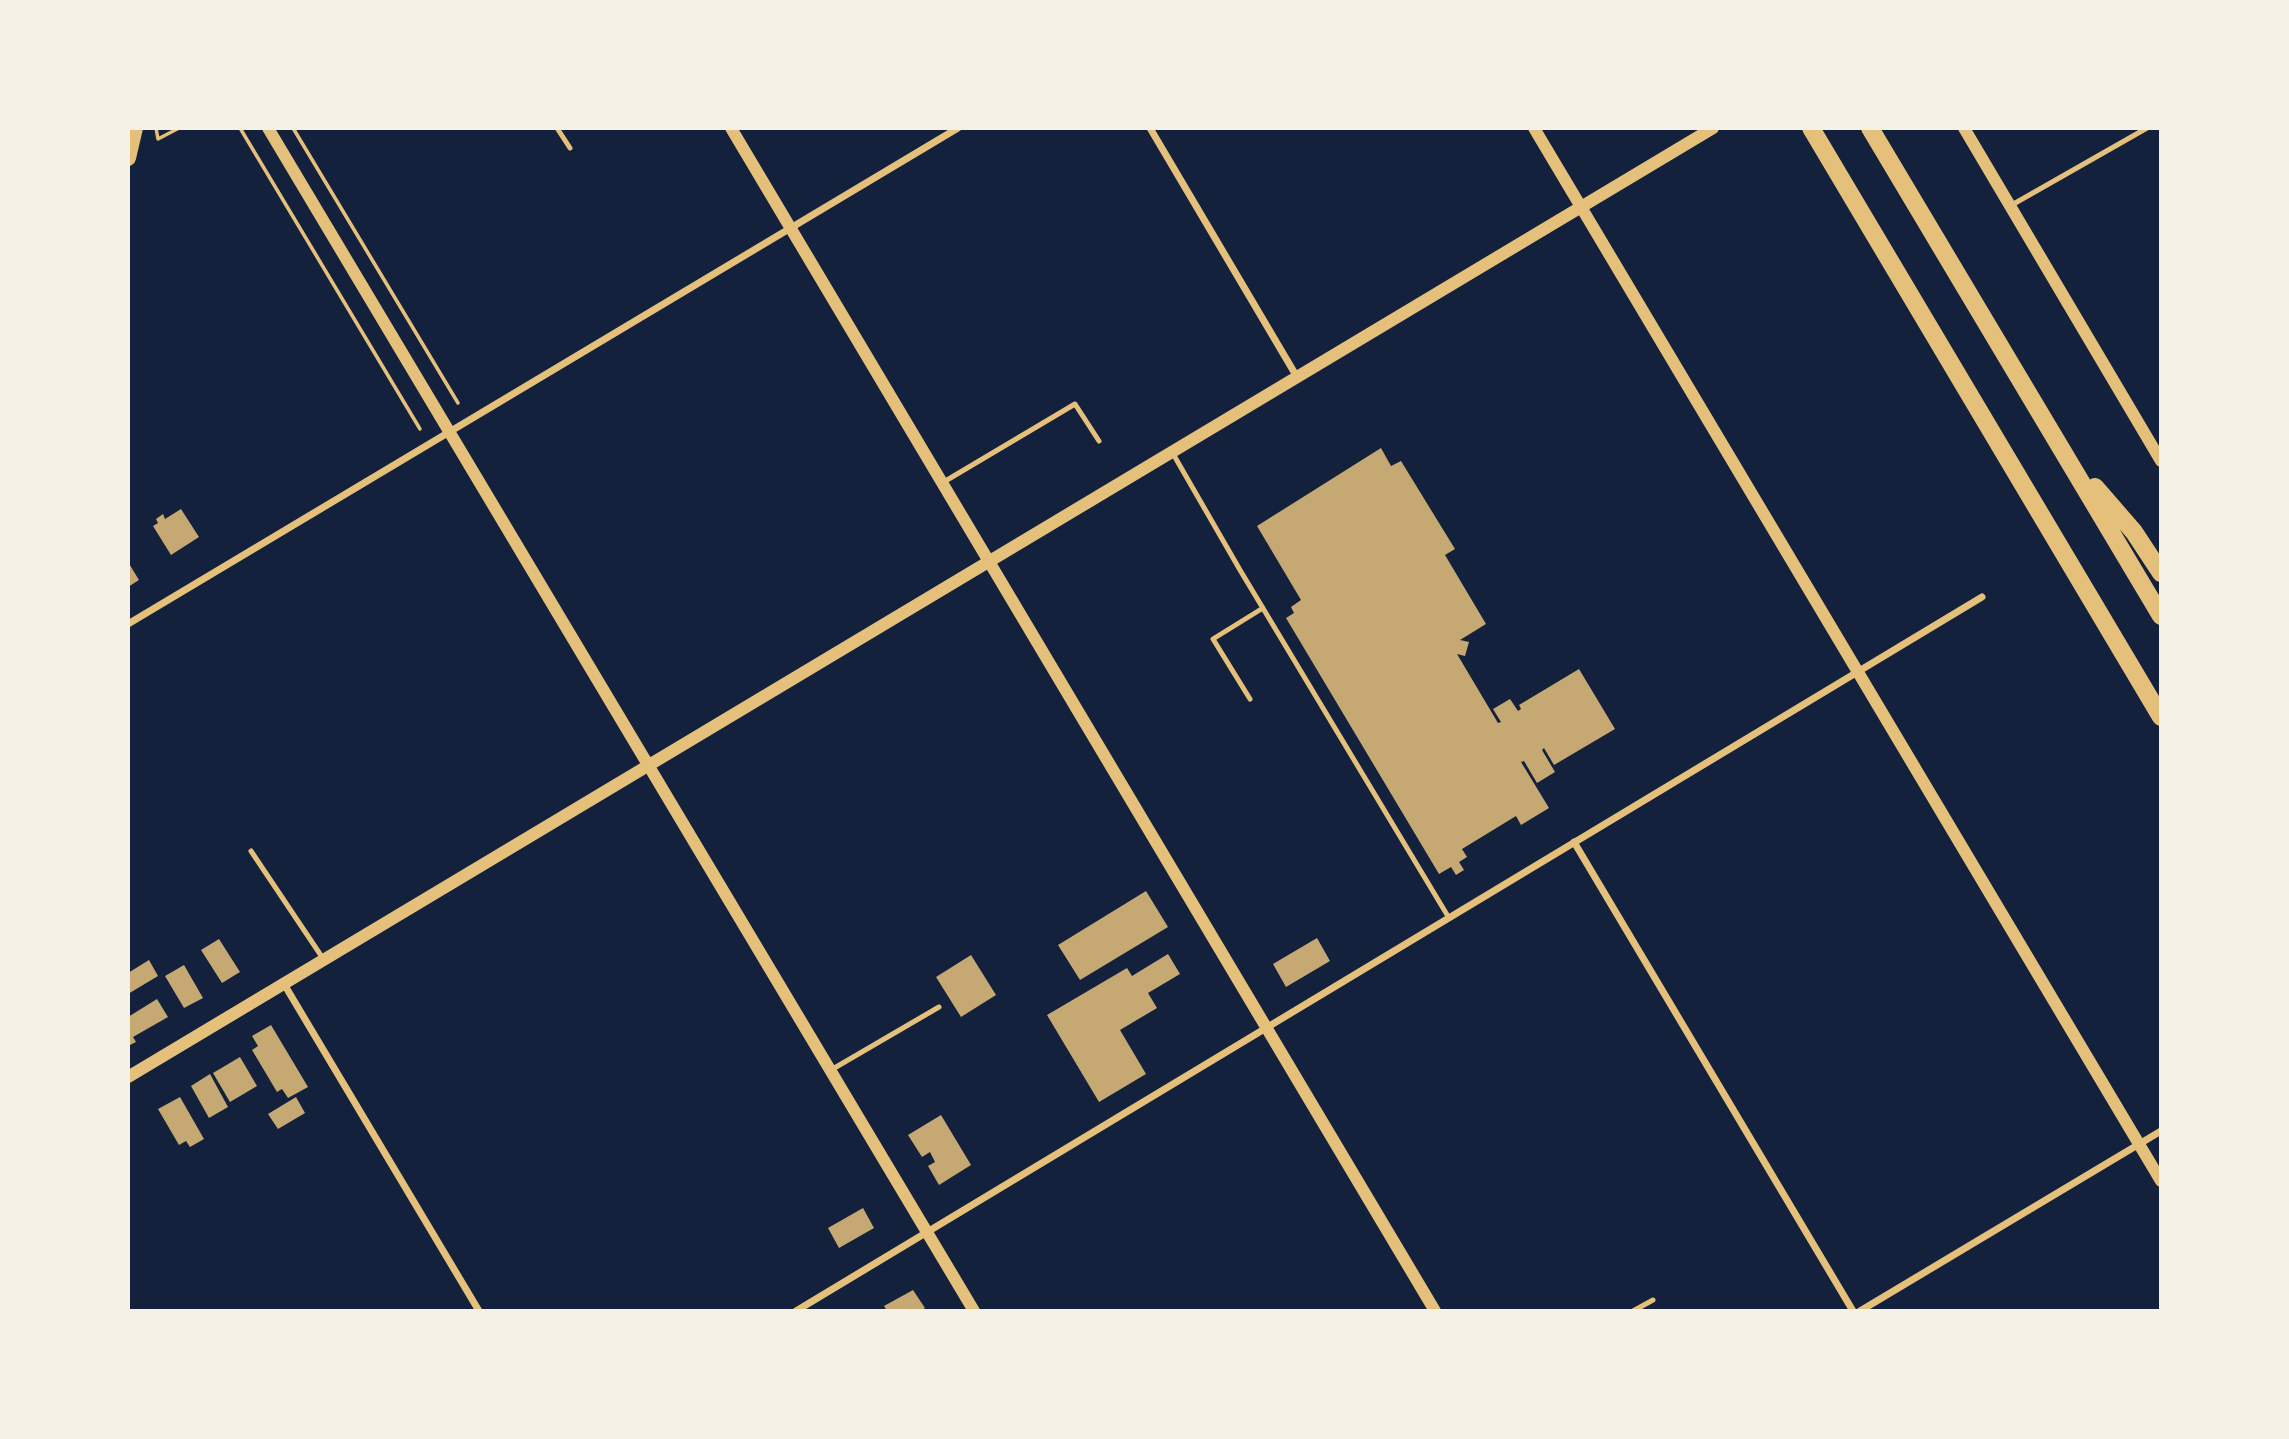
<!DOCTYPE html>
<html>
<head>
<meta charset="utf-8">
<style>
	body { margin:0 }
	#map { position:relative; width:2289px; height:1439px; overflow:hidden; background:#14213d; font-family:"DejaVu Sans",sans-serif }
	canvas { display:block }
	.frame { position:absolute; inset:0; border:130px solid #f6f1e7; pointer-events:none }
</style>
</head>
<body>
<div id="map">
<canvas width="2289" height="1439"></canvas>
<div class="frame"></div>
</div>
<script>
const c = document.querySelector('canvas').getContext('2d');
c.lineJoin = 'round';
function fill(path, color) {
  c.fillStyle = color;
  c.fill(path, 'evenodd');
}
function stroke(path, color, width, dash) {
  c.strokeStyle = color;
  c.lineWidth = width;
  c.lineCap = dash ? 'butt' : 'round';
  c.setLineDash(dash || []);
  c.stroke(path);
}
fill(new Path2D(`
	M1381 448 1391 466 1401 461 1455 549 1445 555 1486 624 1460 640 1469 642 1465 656 1457 654 1498 723 1501 722 1493 709 1510 699 1518 711 1521 709 1519 705 1579 669 1615 729 1554 765 1544 748 1542 750 1555 772 1537 783 1524 761 1521 762 1549 808 1521 825 1516 816 1462 849 1467 857 1459 862 1464 870 1456 875 1451 867 1439 874 1286 618 1294 613 1291 607 1301 600 1257 526Z
	M181 509 199 537 171 555 153 526 158 523 156 519 163 514 165 519Z
	M128 562 139 580 128 587Z
	M1146 891 1168 927 1080 980 1058 945Z
	M1317 938 1330 961 1286 987 1273 964Z
	M219 939 240 972 222 983 201 950Z
	M1168 954 1180 974 1148 993 1157 1008 1120 1030 1146 1074 1099 1102 1047 1015 1127 968 1132 976Z
	M971 955 996 995 961 1017 936 977Z
	M149 960 158 976 128 994V973Z
	M184 965 203 998 184 1008 165 976Z
	M157 999 168 1017 133 1037 136 1042 128 1046V1017Z
	M271 1025 308 1087 288 1098 282 1089 277 1092 252 1050 258 1046 252 1036Z
	M240 1057 257 1086 230 1102 213 1073Z
	M210 1074 228 1107 209 1118 191 1086Z
	M180 1097 204 1139 190 1147 186 1141 179 1145 158 1109Z
	M296 1097 305 1113 278 1129 268 1114Z
	M941 1115 971 1165 939 1185 928 1166 935 1162 930 1152 922 1157 908 1135Z
	M863 1208 874 1228 839 1248 828 1228Z
	M913 1290 925 1308 920 1311H887L884 1306Z`), '#c6a872');
stroke(new Path2D(`
	M156 128 158 139 179 128
	M240 128 420 429
	M293 128 458 403`), '#e5c07b', 3.5);
stroke(new Path2D(`
	M557 128 570 148
	M2010 206 2147 128
	M1172 452 1240 570 1449 918
	M942 483 1075 404 1099 441
	M1250 699 1213 639 1263 608
	M251 851 324 960
	M831 1070 939 1007
	M1633 1311 1653 1300`), '#e5c07b', 5);
stroke(new Path2D(`
	M1150 128 1297 377
	M128 624 958 128
	M1574 842 1853 1311
	M284 984 479 1311
	M796 1311 1982 597
	M1860 1311 2161 1131`), '#e5c07b', 7);
stroke(new Path2D(`
	M268 128 974 1311
	M731 128 1435 1311
	M1534 128 2161 1181
	M1964 128 2161 461
	M128 1077 1713 128`), '#e5c07b', 12);
stroke(new Path2D(`
	M128 158 135 128`), '#e5c07b', 16);
stroke(new Path2D(`
	M1811 128 2161 717
	M1870 128 2161 616
	M2095 487 2134 532 2161 573`), '#e5c07b', 18);
</script>
</body>
</html>
